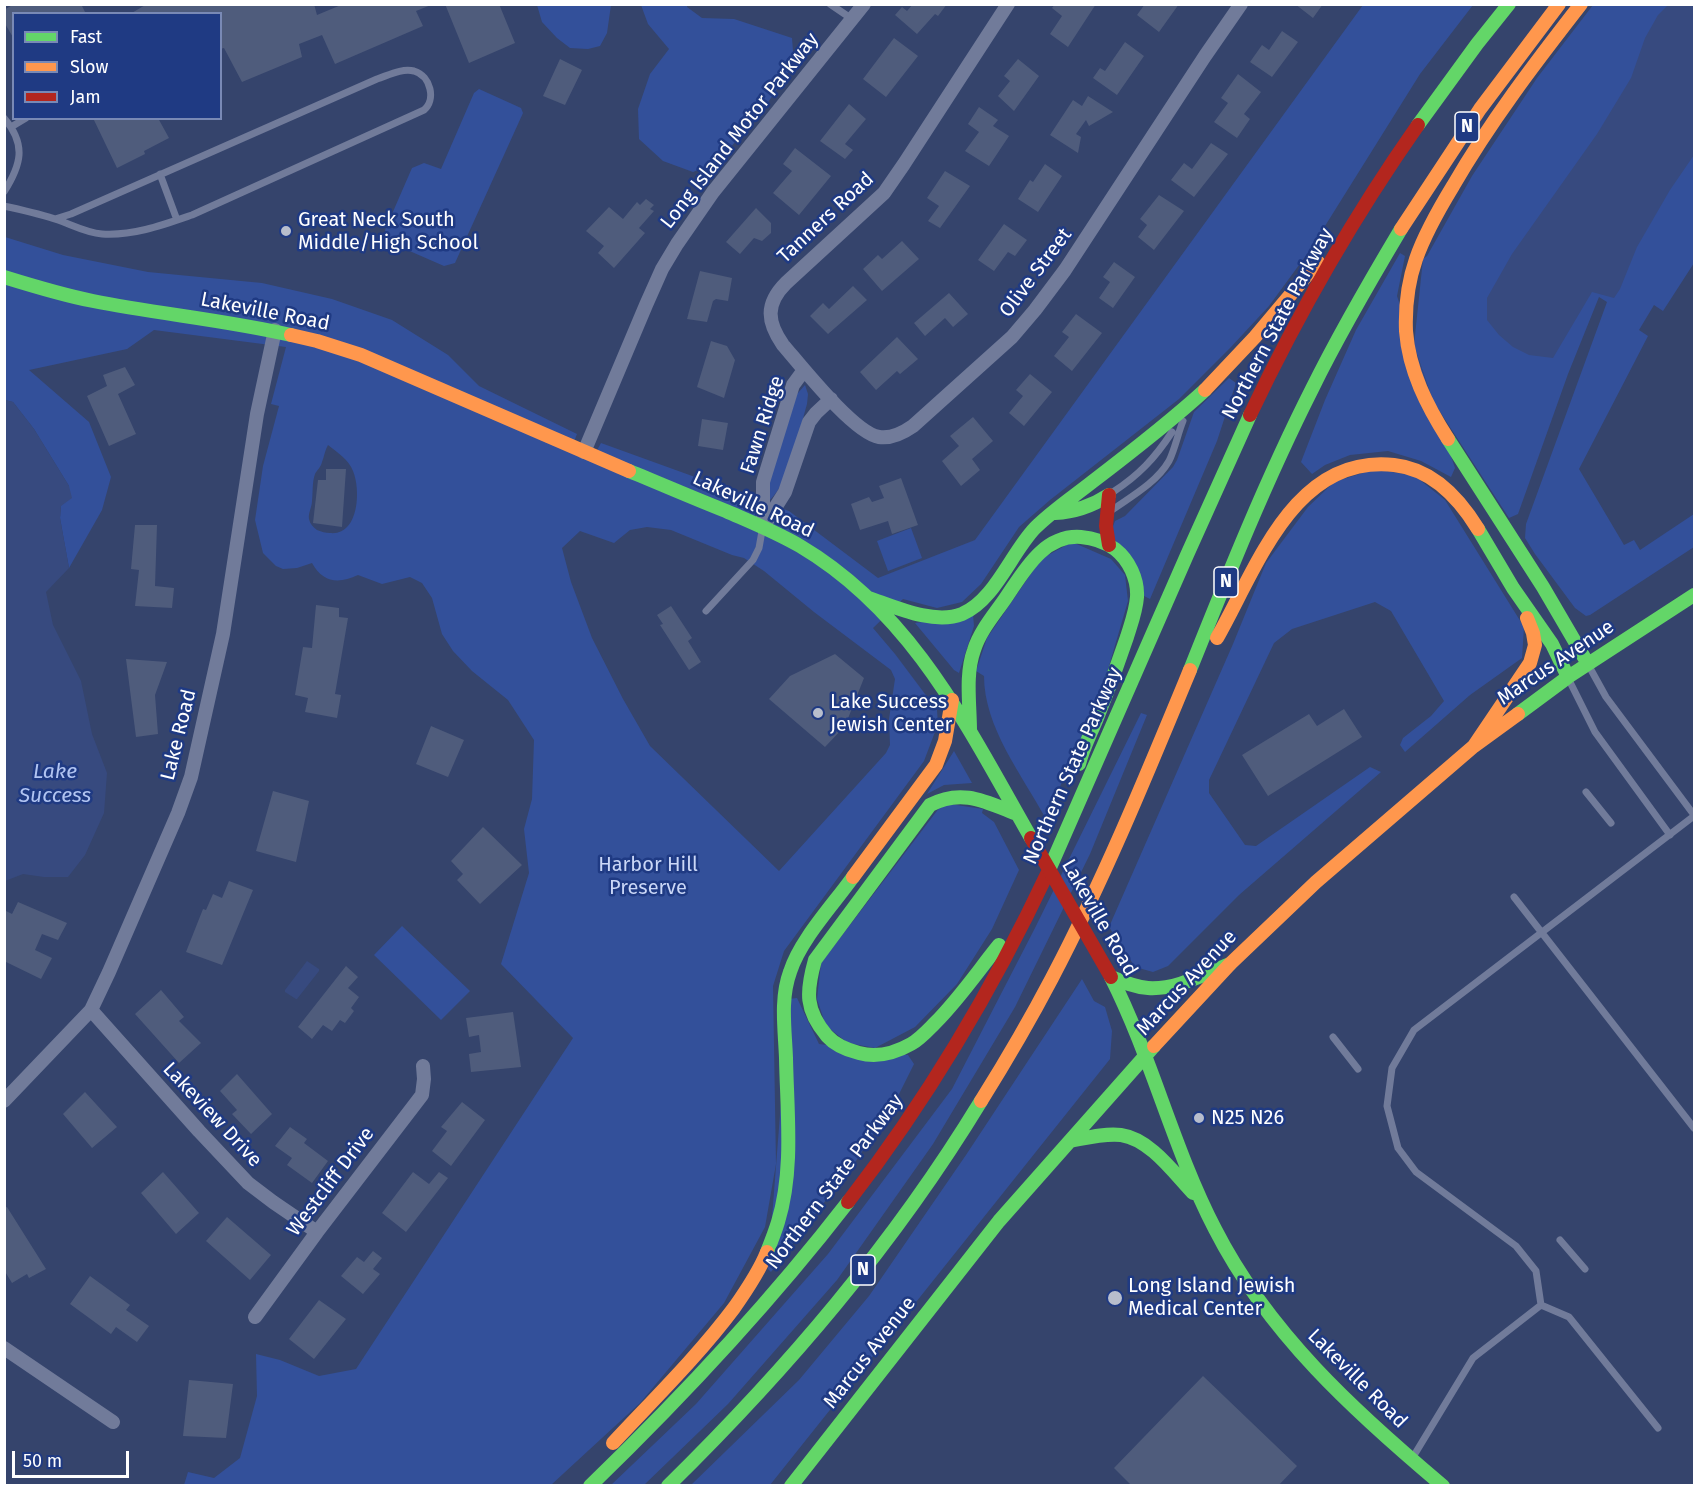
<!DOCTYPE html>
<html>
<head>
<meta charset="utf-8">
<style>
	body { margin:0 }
	#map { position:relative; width:1699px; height:1490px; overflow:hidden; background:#35446c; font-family:"Fira Sans",sans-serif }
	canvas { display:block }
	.frame { position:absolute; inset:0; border:6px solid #fff; pointer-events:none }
	.legend { position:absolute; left:12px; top:12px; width:210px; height:108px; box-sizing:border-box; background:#1f3a83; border:2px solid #7989b5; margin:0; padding:8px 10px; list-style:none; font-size:18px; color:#fff }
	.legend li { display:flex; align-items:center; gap:12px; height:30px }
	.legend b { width:30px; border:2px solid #7989b5 }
	.scale { position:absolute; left:12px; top:1451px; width:117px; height:27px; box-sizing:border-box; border:3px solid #fff; border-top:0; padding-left:8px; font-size:18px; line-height:21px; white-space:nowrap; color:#fff; -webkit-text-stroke:4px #1f3a83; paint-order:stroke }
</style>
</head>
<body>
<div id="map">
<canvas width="1699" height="1490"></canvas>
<div class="frame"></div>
<ul class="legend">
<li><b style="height:8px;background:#63d668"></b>Fast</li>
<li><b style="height:8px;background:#ff974d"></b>Slow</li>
<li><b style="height:8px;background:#b3261e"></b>Jam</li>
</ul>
<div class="scale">50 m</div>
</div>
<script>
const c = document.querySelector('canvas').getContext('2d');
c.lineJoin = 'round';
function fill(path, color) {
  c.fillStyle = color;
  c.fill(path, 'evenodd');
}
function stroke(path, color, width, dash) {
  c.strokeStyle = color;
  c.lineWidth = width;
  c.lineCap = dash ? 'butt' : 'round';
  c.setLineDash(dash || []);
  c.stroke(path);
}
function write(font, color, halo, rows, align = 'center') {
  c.font = font + ' "Fira Sans",sans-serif';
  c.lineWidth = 5;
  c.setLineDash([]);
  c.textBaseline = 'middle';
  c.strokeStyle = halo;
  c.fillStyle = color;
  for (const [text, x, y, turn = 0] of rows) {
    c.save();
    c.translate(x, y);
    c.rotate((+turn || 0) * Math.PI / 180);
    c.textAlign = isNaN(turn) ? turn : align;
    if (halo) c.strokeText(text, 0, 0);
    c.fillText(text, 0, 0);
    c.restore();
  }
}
fill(new Path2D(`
	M537 5H611L607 33 600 46 588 49 570 48 557 38 542 22Z
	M641 5H687V7L702 18 734 19 792 38 794 64 758 117 717 162 693 172 663 161 639 139 638 109 650 74 669 49 648 24Z
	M1363 5H1473L1420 74 1310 250 1269 306 1231 347 1179 399 1050 500 1019 527 981 584 962 602 937 608 903 599 873 628 895 654 937 710 938 724 924 761 784 951 773 986 776 1164 765 1227 724 1303 640 1403 551 1485H184L188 1472 214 1478 240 1458 257 1396 256 1354 280 1360 319 1376 356 1369 573 1038 501 964 529 873 524 829 532 799 534 740 508 700 472 671 453 651 442 634 432 598 422 583 410 577 382 584 358 575C339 584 323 583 312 563L297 568 283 569 276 566 263 553 255 520 263 466 279 406 271 404 286 347 154 330 127 349 29 370 89 422 111 477 102 510 69 568 60 518 61 506 69 486 34 429 13 402 5 400V237L63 255 148 272 262 283 332 299 392 320 448 355 479 386 577 434 573 444 595 454 601 443 789 511 878 578 975 540ZM328 445C337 452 349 460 353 471 361 490 359 536 330 533 325 533 322 532 317 530 313 527 310 524 309 519 308 513 312 507 312 501 313 493 312 482 315 474 317 470 321 467 322 462 324 457 325 450 328 445ZM647 527 671 530 732 555 744 558 764 571 814 612 891 670 895 679 889 719 890 745 886 753 779 871 650 746 623 699 592 638 571 582 562 548 580 531 614 543 630 530Z
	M1593 5H1694V263L1663 311 1654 305 1639 330 1648 336 1579 469 1624 545 1634 540 1640 550 1694 514V547L1590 615 1586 616 1575 608 1535 554 1525 538 1526 524 1607 302 1599 297 1568 374 1518 514 1509 518 1433 401 1414 345 1423 259 1427 256 1472 176 1537 78Z
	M479 89 521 108 523 113 455 263 444 266 389 242 385 230 412 168 424 163 441 169 474 93Z
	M1400 253 1405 256 1397 296 1455 468 1451 477 1421 461 1388 451 1350 455 1325 465 1312 474 1301 462 1325 400 1356 330Z
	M1229 378 1236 383 1217 441 1150 599 1142 595 1110 534 1115 521 1125 516 1173 467 1177 460 1194 412Z
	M805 385 808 394 807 404C799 431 790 481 770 500L768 492 769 478 797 394Z
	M1375 469 1415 476 1445 500 1524 627 1522 658 1470 695 1405 752 1400 745 1403 738 1431 716 1444 701 1391 611 1375 602 1292 629 1274 643 1209 780V793L1245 845 1256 846 1370 767 1381 772 1239 895 1168 966 1153 972 1135 967 1109 927 1233 644 1266 563 1308 507 1334 482Z
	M911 528 922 558 888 571 877 541Z
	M1072 542 1111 559 1125 575 1128 601 1102 690 1046 819C1022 775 984 727 984 676L976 671 987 638 1041 559Z
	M973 614 974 626 959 673 954 670 915 623Z
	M1141 713 1147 715 1090 854 1015 1007 933 1144 837 1280 728 1404 644 1485 610 1486 696 1404 828 1254 952 1089 1035 928Z
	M954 751 972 783 944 785 927 794Z
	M943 803 983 809 982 813 994 822 1019 870 992 929 957 984 915 1027 875 1048 848 1043 826 1026 817 999 821 963Z
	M402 926 470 991 441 1020 374 955Z
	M1082 979 1094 1001 1105 1007 1112 1031 1110 1059 770 1485H691L799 1380 869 1296 966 1155Z
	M797 998 819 1044 908 1055 914 1064 898 1096 856 1161 771 1272 768 1269 789 999Z`), '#33509a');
fill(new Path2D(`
	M1668 5H1694V155L1670 190 1637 247 1620 289 1614 298 1592 292 1553 358 1529 355 1513 347 1499 335 1487 320V298L1512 254 1597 134 1631 78 1645 38 1658 15Z
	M5 400 13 402 34 429 69 486 72 498 61 506 60 518 69 568 46 592 53 625 81 681 92 734 107 773 104 813 85 855 68 877H44L23 874 5 881Z
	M307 961 319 969V971L297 999H296L285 992V990Z`), '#374a7f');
fill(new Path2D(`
	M14 4H81L85 12 82 14H14V39L4 22V10Z
	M147 4H314L317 15 341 5H431L416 11 423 26 335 64 322 35 299 44 302 57 242 82 224 48 220 49V14H130Z
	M445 4H499L515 43 469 63Z
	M913 4H947L938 16 935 14 917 34 895 15 902 7 907 11Z
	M1055 4H1096L1068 47 1050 34 1062 16 1052 8Z
	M1145 4H1179L1159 32 1137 15Z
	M1295 4H1323L1313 18Z
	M1282 31 1298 42 1272 77 1250 62 1262 45 1269 50Z
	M894 38 918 56 886 97 863 79Z
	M1125 42 1144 56 1117 95 1093 78 1100 68 1105 71Z
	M560 59 582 70 565 105 543 96Z
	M1018 59 1039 76 1014 111 998 96 1010 81 1004 76Z
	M1238 74 1261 92 1244 114 1250 119 1237 138 1214 122 1228 103 1221 98Z
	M1088 96 1113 112 1089 126 1086 120 1076 134 1081 137 1078 153 1050 135 1073 100 1082 106Z
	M849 104 866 119 845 144 853 150 845 159 820 141Z
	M979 107 998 120 993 126 1009 136 989 166 965 151 979 132 968 124Z
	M93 118H158L169 138 144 151 145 154 117 168Z
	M1211 143 1228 154 1194 197 1171 180 1184 163 1192 169Z
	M795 148 831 176 799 215 773 193 792 171 783 164Z
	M1045 164 1062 176 1038 212 1018 199 1030 180 1033 182Z
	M945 171 970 186 940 228 928 221 939 206 927 198Z
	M1159 195 1184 211 1154 250 1138 237 1147 225 1140 219Z
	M646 199 654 205 650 209 654 211 639 228 645 233 614 268 598 253 604 246 586 231 609 207 623 219 637 202 640 205Z
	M756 208 771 223V233L762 241 754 238 740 254 726 242Z
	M1004 224 1027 240 1015 256 1008 252 994 271 978 260Z
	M902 241 919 259 882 291 863 269 878 255 882 259Z
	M1114 262 1135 277 1113 308 1099 298 1110 282 1103 277Z
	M700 271 732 278 728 301 716 299 713 301 707 322 687 319Z
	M853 286 867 300 828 334 810 316 823 303 829 309Z
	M949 293 968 314 953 327 945 318 925 336 914 323Z
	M1076 314 1102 333 1072 371 1054 356 1069 337 1062 332Z
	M897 337 918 359 900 374 897 371 876 390 860 372Z
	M711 341 727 346 735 360 724 398 697 387Z
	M125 367 135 385 118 394 136 434 109 446 87 396 107 386 103 375Z
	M1030 374 1052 392 1024 426 1009 413 1023 396 1016 390Z
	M973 417 993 441 972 459 980 470 961 486 942 461 959 446 950 436Z
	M702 419 728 423 723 450 698 446Z
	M326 469H346L342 527 313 523 318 480H326Z
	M901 478 918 525 892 534 888 521 860 530 851 504 869 497 872 502 884 498 879 486Z
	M135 525H157L155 586 174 588 172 608 135 606 139 570 131 569Z
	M316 605 339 608V617L348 618 335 694 341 695 337 718 305 712 308 698 295 695 303 647 312 648Z
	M671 606 692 638 688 641 701 662 689 670 660 625 663 624 657 615Z
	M835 654 864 678 845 726 825 747 769 699 790 676Z
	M126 659 167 662 155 695 158 734 136 737Z
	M1344 709 1362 737 1268 796 1242 755 1309 714 1317 726Z
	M431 726 464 740 448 777 416 764Z
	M273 791 309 801 296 862 256 851Z
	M483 827 522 865 480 904 457 880 463 874 451 861Z
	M229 881 253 890 222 965 186 952 203 909 206 910 213 894 222 898Z
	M18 902 67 923 58 940 42 934 35 950 52 958 41 979 4 961V910L12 914Z
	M346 966 358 977 348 988 359 997 351 1008 354 1011 345 1023 340 1020 332 1031 323 1025 312 1039 298 1027Z
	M161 990 184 1017 179 1021 201 1043 179 1063 135 1014Z
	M513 1012 521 1067 471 1072 469 1054 481 1052 479 1035 469 1037 466 1018Z
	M237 1074 272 1114 251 1134 232 1114 237 1110 220 1091Z
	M85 1092 117 1127 92 1148 63 1114Z
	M462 1102 485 1120 451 1166 432 1151 447 1131 441 1127Z
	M290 1127 307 1139 304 1143 328 1161 312 1183 287 1165 292 1158 275 1146Z
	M163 1172 199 1213 176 1234 141 1193Z
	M413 1172 429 1184 439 1172 448 1178 406 1232 382 1213Z
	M7 1207 46 1269 29 1278 27 1274 12 1283 4 1270V1208Z
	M227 1217 271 1255 250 1280 206 1241Z
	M373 1251 382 1258 373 1269 380 1274 363 1294 341 1276 357 1257 364 1262Z
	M90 1276 130 1305 126 1310 149 1326 137 1342 116 1327 111 1334 70 1304Z
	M319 1300 346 1319 314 1359 289 1339Z
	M1203 1376 1297 1466 1278 1486H1132L1114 1468Z
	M189 1380 233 1384 226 1438 183 1436Z`), '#4f5c7c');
stroke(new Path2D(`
	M830 4 852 19
	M4 118C27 145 21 165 4 192
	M11 127 26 118
	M160 174 177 220
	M4 206C22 210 41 214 58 220 72 225 87 233 102 234 133 236 163 225 192 215L424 110C436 100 431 76 414 71 402 68 389 75 377 79L71 214 55 219
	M1113 492C1139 475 1155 458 1172 432
	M1112 510C1132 496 1157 482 1169 461 1175 449 1178 433 1183 421
	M706 611 753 560 759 548 762 531
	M1590 668 1606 697 1694 815
	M1570 682 1595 732 1670 835
	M1586 792 1611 823
	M1514 897 1694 1128
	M1333 1037 1358 1069
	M1560 1240 1585 1269
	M1541 1305 1536 1271 1516 1246 1416 1172 1398 1148 1387 1106 1392 1068 1414 1030 1694 816
	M1541 1305 1569 1317 1658 1428
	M1413 1457 1473 1358 1541 1305`), '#717b9a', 7);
stroke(new Path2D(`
	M1008 4 904 164 884 193 786 283C765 304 767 322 783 345 802 367 854 433 879 437 892 439 903 433 913 426L1012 337 1035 310 1065 270 1205 56 1241 4
	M584 452 646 305 662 269 677 244 713 192 864 4
	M763 527V482L793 385 804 370
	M763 527 785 492 809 422 816 413 831 399
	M91 1010 199 1131 248 1183 273 1202 317 1232
	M4 1101 91 1010 109 972 178 813 191 777 223 634 257 414 275 330
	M255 1317 317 1232 422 1095 424 1079 423 1066
	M4 1348 113 1422`), '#717b9a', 14);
stroke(new Path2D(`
	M1418 125 1477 44 1509 4
	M4 277C33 286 62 295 93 301 159 314 226 320 291 335
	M1448 439 1543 587 1588 664
	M629 471C661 484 693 498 726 511 751 522 776 532 800 546 913 613 968 728 1031 838
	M1055 513C1075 512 1092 506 1109 495
	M1478 529 1513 588 1552 644 1568 677
	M869 598C895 607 934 625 962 614 995 600 1011 553 1035 528 1052 511 1073 497 1092 482 1130 453 1169 423 1205 390
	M1190 670C1228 575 1266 480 1312 389 1339 334 1370 281 1401 229
	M1518 714 1568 677 1694 595
	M970 731C970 704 965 675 974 650 980 631 994 615 1005 599 1023 573 1043 534 1081 537 1093 538 1105 542 1115 549 1129 560 1138 579 1137 597 1136 611 1131 624 1127 637 1118 664 1108 691 1097 718 1091 733 1083 748 1079 764
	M1049 870 1187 555 1250 415
	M999 945C978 971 959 999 935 1023 928 1030 920 1039 911 1044 895 1053 877 1058 859 1053 847 1050 835 1045 827 1036 805 1010 806 992 815 960L930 805C962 788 986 802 1017 814
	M1111 977C1152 1058 1173 1148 1215 1229 1268 1333 1355 1412 1443 1486
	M1111 977C1123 982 1135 987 1148 988 1176 990 1204 974 1230 964
	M1070 1141C1086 1138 1105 1133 1121 1135 1150 1139 1174 1173 1193 1193
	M767 1252C771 1242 775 1232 778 1222 794 1170 787 1112 786 1058 785 1030 780 999 790 972 800 940 833 905 853 877
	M590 1486C682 1397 769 1304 848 1202
	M668 1486C787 1369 894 1244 981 1101
	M791 1486 999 1221 1154 1046`), '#63d668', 14);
stroke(new Path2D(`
	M1401 229 1480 109 1559 4
	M291 335 317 341 361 355 629 471
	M1205 390 1255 337 1318 262
	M1448 439C1427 406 1409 371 1406 331 1405 306 1408 282 1416 259 1425 233 1439 209 1453 186 1490 122 1535 63 1581 4
	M1217 638C1257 568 1294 454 1394 465 1432 469 1459 498 1478 529
	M1474 746 1530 663 1535 645 1533 633 1527 618
	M853 877 936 765 945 741 952 700
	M1154 1046 1230 964 1316 882 1474 746 1518 714
	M981 1101C1006 1061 1030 1020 1052 978 1104 879 1147 774 1190 670
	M613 1443C654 1399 698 1356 734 1308 746 1291 759 1272 767 1252`), '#ff974d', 14);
stroke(new Path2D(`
	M1250 415C1298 314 1354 216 1418 125
	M1109 495 1106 526 1109 545
	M848 1202C927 1100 994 987 1049 870`), '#b3261e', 14);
stroke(new Path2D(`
	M1031 838 1111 977`), '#b3261e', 14);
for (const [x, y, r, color] of [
	[286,231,6,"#b8becc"],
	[818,713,6,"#b8becc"],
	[1199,1118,6,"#b8becc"],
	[1115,1298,8,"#b8becc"]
]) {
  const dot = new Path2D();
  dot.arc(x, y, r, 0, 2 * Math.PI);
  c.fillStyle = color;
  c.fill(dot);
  stroke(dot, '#1f3a83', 2);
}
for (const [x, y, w] of [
	[1467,127,24],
	[1226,582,24],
	[863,1270,24]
]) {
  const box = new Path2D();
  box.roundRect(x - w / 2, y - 15, w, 30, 4.5);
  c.fillStyle = '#1f3a83';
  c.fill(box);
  stroke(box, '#fff', 1.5);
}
write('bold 18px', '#fff', null, [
	["N",1467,127],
	["N",1226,582],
	["N",863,1270]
]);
write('20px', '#fff', '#1f3a83', [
	["Long Island Motor Parkway",740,131,-52],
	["Tanners Road",826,218,-43],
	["Olive Street",1036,273,-53],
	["Lakeville Road",265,312,11],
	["Northern State Parkway",1278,324,-62],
	["Fawn Ridge",763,425,-72],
	["Lakeville Road",753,505,25],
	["Marcus Avenue",1556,663,-34],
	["Lake Road",179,735,-76],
	["Northern State Parkway",1073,766,-66],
	["Lakeville Road",1099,918,60],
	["Marcus Avenue",1187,983,-47],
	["Lakeview Drive",212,1115,47],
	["Westcliff Drive",331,1182,-53],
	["Northern State Parkway",835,1182,-53],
	["Marcus Avenue",870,1353,-52],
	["Lakeville Road",1357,1379,45]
]);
write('20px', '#fff', '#1f3a83', [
	["Great Neck South",298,220],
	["Middle/High School",298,243],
	["Lake Success",830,702],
	["Jewish Center",830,725],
	["N25 N26",1211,1118],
	["Long Island Jewish",1128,1286],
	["Medical Center",1128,1309]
], 'left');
write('20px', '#cad7f7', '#1f3a83', [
	["Harbor Hill",648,865],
	["Preserve",648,888]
]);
write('italic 21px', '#b1c4f1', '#1f3a83', [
	["Lake",55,772],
	["Success",55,796]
]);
</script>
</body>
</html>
